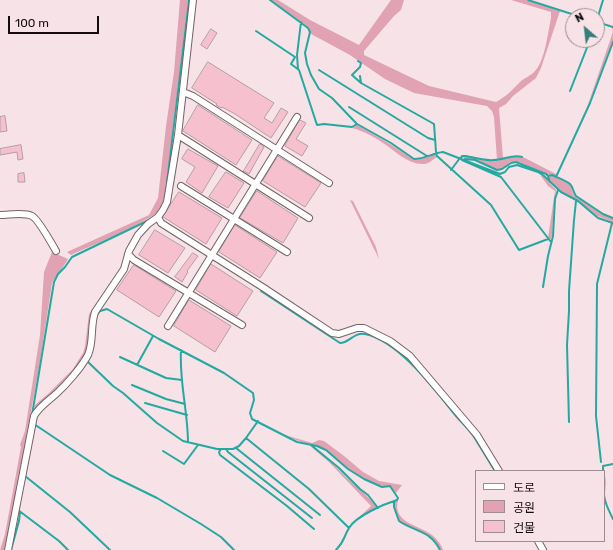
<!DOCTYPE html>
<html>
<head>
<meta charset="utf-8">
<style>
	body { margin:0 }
	#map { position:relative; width:613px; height:550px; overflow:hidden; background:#f6e2e7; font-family:Rubik,"Noto Sans KR",sans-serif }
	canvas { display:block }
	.legend { position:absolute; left:475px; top:470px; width:130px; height:72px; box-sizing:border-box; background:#f6e2e7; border:1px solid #9b8d91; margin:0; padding:5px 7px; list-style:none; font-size:12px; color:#130d0f }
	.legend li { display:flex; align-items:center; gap:8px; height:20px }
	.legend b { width:20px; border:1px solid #9b8d91 }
	.north { position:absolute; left:565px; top:8px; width:40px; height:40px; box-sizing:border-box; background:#f6e2e7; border:1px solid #9b8d91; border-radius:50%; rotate:332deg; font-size:11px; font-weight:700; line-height:16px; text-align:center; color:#130d0f }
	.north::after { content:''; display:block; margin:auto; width:14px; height:18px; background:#367e78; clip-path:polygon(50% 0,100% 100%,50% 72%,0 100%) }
	.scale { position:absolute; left:8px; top:16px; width:91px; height:18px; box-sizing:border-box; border:2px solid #130d0f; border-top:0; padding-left:5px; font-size:12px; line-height:14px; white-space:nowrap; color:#130d0f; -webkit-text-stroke:3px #f6e2e7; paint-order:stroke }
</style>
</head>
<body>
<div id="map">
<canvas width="613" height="550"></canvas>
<ul class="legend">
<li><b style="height:5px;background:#fff"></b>도로</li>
<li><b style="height:11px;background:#e1a2b3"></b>공원</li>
<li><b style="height:11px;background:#f6c0ce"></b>건물</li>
</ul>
<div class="north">N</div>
<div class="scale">100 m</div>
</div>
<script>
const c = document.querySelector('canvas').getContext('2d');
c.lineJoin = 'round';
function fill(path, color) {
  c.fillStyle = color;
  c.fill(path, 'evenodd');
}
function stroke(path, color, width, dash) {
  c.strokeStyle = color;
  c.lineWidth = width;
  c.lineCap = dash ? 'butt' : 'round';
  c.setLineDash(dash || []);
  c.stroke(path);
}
fill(new Path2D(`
	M180 0H188L166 187C165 194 164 201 161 208 153 221 88 247 71 255L67 252 149 215 158 198 166 126 174 72Z
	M271 0H278L310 20 359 45 391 0H404L401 10 394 16 364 51V55L429 86 496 102C507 96 511 91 520 82 524 78 531 76 535 71 545 61 548 32 551 18V12L511 0H526L560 11 541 68 536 78 513 96 506 104 499 108 503 158 497 160 494 117 492 111 487 106 414 93 385 79 350 55 311 34 308 27Z
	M612 27 613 28V41L585 113 613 32Z
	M357 125 390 144 414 160 428 157 435 153 437 157C432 160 429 164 424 164 409 165 396 152 386 145 376 138 364 131 352 128Z
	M466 156C475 158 485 161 494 161 504 161 512 154 522 158L523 157 556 174V176L552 174 548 175 543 172 519 162H510L502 169 497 170 475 160 462 158Z
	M551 175 568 183C573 187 571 193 575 196L602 214 613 218V222L595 215 578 201 561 191 551 182 549 178Z
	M541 176H543L556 190 554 205 552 236 550 240 548 238 555 191 548 186Z
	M350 200 353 201 376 247 379 259Z
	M52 252 68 259C63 268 57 273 52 283L39 368 8 535 4 550H0L5 534 21 447 20 445 25 431 40 335 44 272Z
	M101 297C100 303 92 313 90 321 87 330 89 340 87 349 81 371 50 397 33 413L35 405 49 393 73 369 83 353 85 346 89 314Z
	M285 435 312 443 319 440 324 441 344 456 363 472 379 481 402 485 396 493 390 486C370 488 350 469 336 458 332 455 330 452 326 449 320 446 314 446 308 444 300 441 293 439 285 435Z
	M309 445C323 453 334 465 345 476 356 487 368 495 377 508L363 515 349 527 371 506 329 462Z
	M398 500C392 523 419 525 432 535 437 539 441 544 443 550H440C429 528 417 533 399 521L394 507 395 501Z`), '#e1a2b3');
stroke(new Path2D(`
	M270 0 308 28 310 32 305 53 307 64 311 75 319 89 332 98 357 124 391 143 414 159C425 159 433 153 443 152L500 174 505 172 509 167 517 165 538 172 544 176 561 192 578 201 598 218 613 223
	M528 0 578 16
	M597 20 603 0
	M597 22 613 27
	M256 31 295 57 291 64 299 70 317 125 324 124 352 127 357 124
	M358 61 361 63 360 67 352 75 361 83 434 124 436 152 437 156 491 205 519 250 548 239
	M298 69 297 55 301 22
	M319 70 428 138 435 140
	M360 76 361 83
	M570 91 590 40
	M349 107 427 156
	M522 157C512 154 504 160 494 160 485 161 475 158 466 156H462L461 158 462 160 501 177 551 242
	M465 159 475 160 497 170 502 169 511 163 516 162 546 174 548 176 550 182
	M451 170 460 158
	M548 176 552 175C556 177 567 181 570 184 573 187 573 192 576 196L603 214 613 218
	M556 177 590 103 613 42
	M167 183 189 0
	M543 287 548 256 553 236 555 199 558 190
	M261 291 340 343C349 343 354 332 365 334 399 341 435 390 456 416 462 423 469 429 474 437 481 448 488 460 495 471
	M97 315 100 311 107 309 159 339 224 373 253 393 254 400 250 413 252 419 297 442 317 446 326 450 348 469 364 479 382 487 390 486 398 498 397 500C384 504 356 516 349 528 343 538 345 541 336 550
	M181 350C179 381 188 412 188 442
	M120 357 166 378 182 380
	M87 361 113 386 123 393 157 423 183 441 217 449H233L239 446 246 438 258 421
	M137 365 153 336
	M132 385 166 399 185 404
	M145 403 187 415
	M32 415 54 282 58 274 65 267 72 257 149 220
	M569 422 567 345 569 311V291L574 220 576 201
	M34 424 110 475 157 498 201 524 221 537 234 550
	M246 438 309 489 349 528
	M311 445 339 468 360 489 368 495 378 508
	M236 448 320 515
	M221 449 219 452 220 455 287 506 314 529
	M226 449 228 452 312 518
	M163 451 184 464 198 445
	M601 462 596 416 597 284 612 223
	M603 471V466L613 464
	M25 476 70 512 110 550
	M604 476C605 483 604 488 604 495 605 504 609 511 613 519
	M394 501V507L399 521C415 532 430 530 440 550
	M18 510 59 541 68 550
	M11 550 19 521 20 512`), '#24a9a0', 2);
const building = new Path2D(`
	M211 29 217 33 207 49 201 45Z
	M208 62 274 103 264 118 272 123 281 108 288 112 271 138 235 114 222 107 221 108 216 105 217 104 192 88Z
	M198 105 252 140 236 165 183 131Z
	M5 116 7 131 0 132V117Z
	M300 120 306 123 296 139 308 146 302 156 285 146Z
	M260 144 264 147 249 174 243 171 244 170Z
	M21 145 23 159 18 160 17 152 0 155V149Z
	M188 149 218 166 202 193 186 182 195 167 182 159Z
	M278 156 321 183 305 207 263 181Z
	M226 172 244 183 228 208 209 197Z
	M24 173 25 182H18V174Z
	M257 191 298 218 283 243 240 218Z
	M179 192 222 218 206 244 163 217Z
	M235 225 277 252 260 278 219 252Z
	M155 230 185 248 168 273 139 255Z
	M193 253 198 256 187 271 188 272 182 282 175 277Z
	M211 264 253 291 237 316 196 290Z
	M134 265 176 291 159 317 117 290Z
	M189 300 231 326 215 352 174 326Z`);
fill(building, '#f6c0ce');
stroke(building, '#b29fa4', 1);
const minor = new Path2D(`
	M183 92 193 96 329 183
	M178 135 309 218
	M181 186 287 252
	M0 215C9 215 24 212 32 216 38 219 52 244 56 251
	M158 217 161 223 264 288 332 333 339 334 357 328H364L390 341 410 356 477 435 499 471
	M128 254 134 260 242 325
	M168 326 297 117
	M538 541 543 550
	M8 550 34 416C39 407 48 401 56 394 66 385 81 368 88 355 94 342 90 327 95 312L124 269 129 251 138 235 148 224 158 217 163 210 167 202 178 135 193 0`);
stroke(minor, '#746367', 8);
stroke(minor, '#fff', 6);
</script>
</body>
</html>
